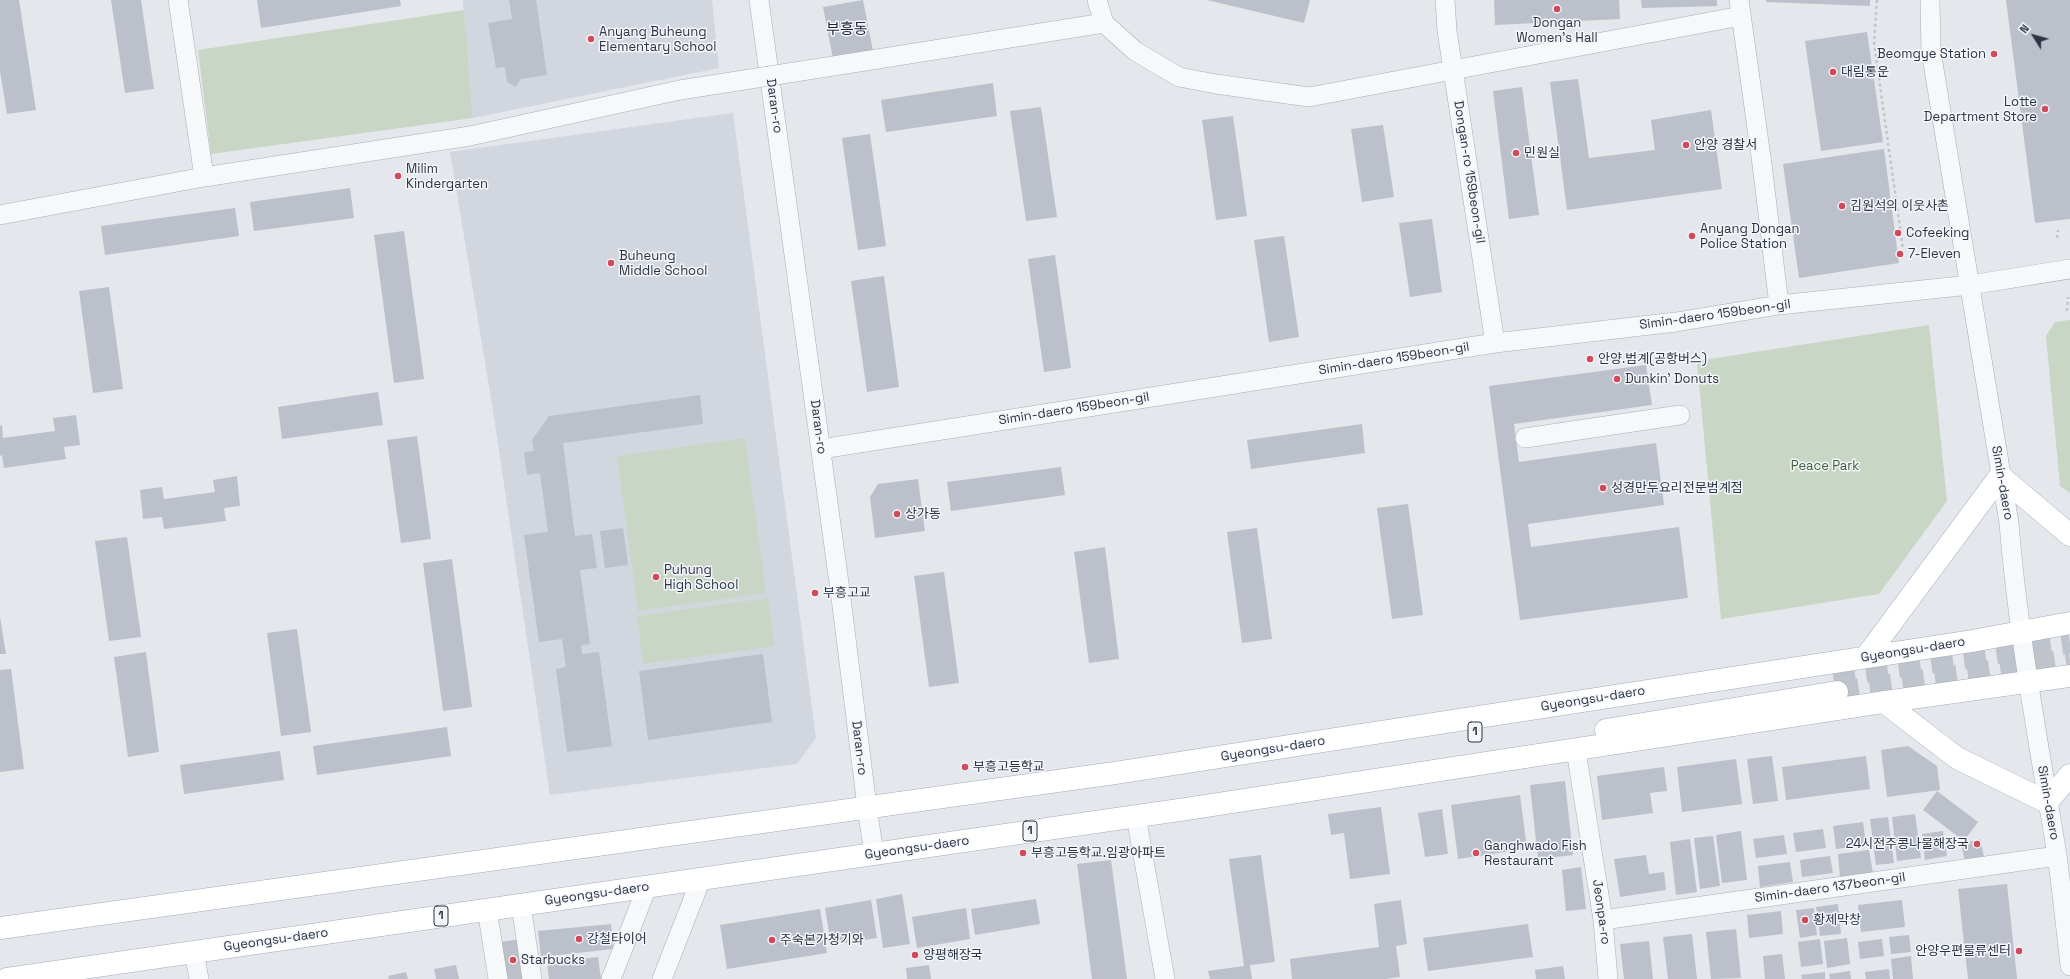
<!DOCTYPE html>
<html>
<head>
<meta charset="utf-8">
<style>
	body { margin:0 }
	#map { position:relative; width:2070px; height:979px; overflow:hidden; background:#e4e7ec; font-family:"Space Grotesk",sans-serif }
	canvas { display:block }
	.north { position:absolute; left:2014px; top:16px; width:40px; height:40px; -webkit-text-stroke:3px #f4f6f9; paint-order:stroke; rotate:307deg; font-size:11px; font-weight:700; line-height:16px; text-align:center; color:#2b3445 }
	.north::after { content:''; display:block; margin:auto; width:14px; height:18px; background:#2b3445; clip-path:polygon(50% 0,100% 100%,50% 72%,0 100%) }
</style>
</head>
<body>
<div id="map">
<canvas width="2070" height="979"></canvas>
<div class="north">N</div>
</div>
<script>
const c = document.querySelector('canvas').getContext('2d');
c.lineJoin = 'round';
function fill(path, color) {
  c.fillStyle = color;
  c.fill(path, 'evenodd');
}
function stroke(path, color, width, dash) {
  c.strokeStyle = color;
  c.lineWidth = width;
  c.lineCap = dash ? 'butt' : 'round';
  c.setLineDash(dash || []);
  c.stroke(path);
}
function write(font, color, halo, rows, align = 'center') {
  c.font = font + ' "Space Grotesk","Noto Sans KR",sans-serif';
  c.lineWidth = 3;
  c.setLineDash([]);
  c.textBaseline = 'middle';
  c.strokeStyle = halo;
  c.fillStyle = color;
  for (const [text, x, y, turn = 0] of rows) {
    c.save();
    c.translate(x, y);
    c.rotate((+turn || 0) * Math.PI / 180);
    c.textAlign = isNaN(turn) ? turn : align;
    if (halo) c.strokeText(text, 0, 0);
    c.fillText(text, 0, 0);
    c.restore();
  }
}
fill(new Path2D(`
	M463 0H712L719 68 473 118Z
	M733 113 816 738 797 764 550 795 494 417 450 152Z`), '#d2d6de');
fill(new Path2D(`
	M464 10 473 118 211 154 198 50Z
	M2070 320V493L2060 486 2046 336 2055 322Z
	M1929 325 1947 501 1879 594 1721 619 1697 361Z
	M745 438 766 593 638 611 617 456Z
	M768 598 774 646 643 664 637 616Z`), '#c9d6c5');
fill(new Path2D(`
	M0 0H19L36 110 7 114 0 71Z
	M111 0H141L154 89 125 93Z
	M257 0H400L401 6 261 28Z
	M509 0H536L547 75 521 79 516 87 507 82 505 67 496 68 488 23 512 19Z
	M863 0 873 51 833 58 823 7Z
	M1207 0H1310L1304 23Z
	M1494 0H1619L1620 19 1495 25Z
	M1641 0H1717V6L1642 8Z
	M1766 0H1870V6L1766 2Z
	M2006 0H2070V219L2035 223Z
	M1867 32 1883 142 1821 151 1805 41Z
	M1578 79 1589 158 1655 150 1651 120 1711 110 1722 189 1567 210 1550 82Z
	M993 83 997 116 886 132 881 100Z
	M1522 87 1539 215 1509 219 1493 91Z
	M1041 107 1057 217 1026 221 1010 111Z
	M1233 116 1247 216 1216 220 1202 120Z
	M1383 125 1394 197 1362 202 1351 129Z
	M870 134 886 246 858 250 842 138Z
	M1884 149 1899 263 1799 278 1783 164Z
	M350 188 354 218 254 231 250 202Z
	M235 208 239 236 105 255 101 226Z
	M1432 219 1442 292 1410 297 1399 223Z
	M404 231 424 379 394 383 374 235Z
	M1284 236 1299 337 1269 342 1254 240Z
	M1055 255 1071 368 1044 372 1028 259Z
	M884 276 899 387 867 392 851 281Z
	M109 287 123 389 93 393 79 291Z
	M1646 365 1652 405 1514 424 1519 462 1656 443 1664 505 1528 524 1531 547 1679 527 1688 598 1520 620 1489 386Z
	M378 392 383 425 282 439 278 407Z
	M700 395 703 424 563 443 575 536 592 534 597 568 580 570 590 644 581 645 582 654 599 652 612 746 567 752 556 669 566 667 562 639 539 642 524 535 548 532 540 473 527 475 524 452 534 451 532 440 549 416Z
	M76 415 80 445 64 447 66 459 4 468 2 455 0 456V426L2 425 3 438 55 431 53 418Z
	M1362 424 1365 453 1251 469 1247 440Z
	M417 436 431 539 401 543 387 440Z
	M1061 467 1065 495 951 511 947 482Z
	M237 476 240 506 224 508 226 521 164 529 162 517 143 519 140 490 162 487 164 499 215 492 213 480Z
	M918 479 925 531 875 538 870 497 878 484Z
	M1408 504 1423 615 1392 619 1377 508Z
	M623 528 628 565 605 568 600 531Z
	M1257 528 1272 639 1242 643 1227 532Z
	M127 537 141 637 109 641 95 541Z
	M1105 547 1119 659 1089 663 1074 552Z
	M452 559 472 707 443 711 423 563Z
	M944 572 959 683 929 687 914 576Z
	M0 617 6 654H0Z
	M297 629 311 732 281 736 267 633Z
	M146 652 159 752 128 757 114 657Z
	M763 654 772 722 648 740 639 671Z
	M11 669 24 769 0 772V670Z
	M447 727 451 756 317 775 313 746Z
	M1908 746 1937 766 1940 790 1887 797 1881 750Z
	M280 751 284 780 184 794 180 765Z
	M1772 756 1778 801 1753 804 1747 759Z
	M1866 756 1870 789 1786 800 1782 767Z
	M1736 759 1742 804 1682 812 1677 767Z
	M1664 767 1667 791 1650 793 1653 813 1602 820 1597 776Z
	M1565 781 1573 855 1538 859 1530 785Z
	M1937 791 1978 822 1964 841 1923 810Z
	M1520 795 1527 849 1458 859 1451 805Z
	M1381 807 1390 874 1350 879 1344 833 1331 835 1328 814Z
	M1442 809 1448 854 1425 857 1418 813Z
	M1915 814 1921 858 1897 861 1892 817Z
	M1888 817 1894 863 1876 865 1870 819Z
	M1863 822 1866 845 1836 849 1833 826Z
	M1823 829 1826 848 1796 852 1793 833Z
	M1741 831 1747 880 1722 883 1716 835Z
	M1943 831 1947 856 1925 860 1922 834Z
	M1784 835 1787 854 1756 858 1753 839Z
	M1713 836 1720 886 1700 889 1694 838Z
	M1690 839 1697 892 1676 895 1670 842Z
	M1980 839 1984 857 1965 861 1961 844Z
	M1869 850 1873 873 1840 877 1838 854Z
	M1261 855 1275 962 1250 965 1252 979H1210L1208 971 1244 966 1229 859Z
	M1646 855 1649 874 1664 872 1666 890 1620 897 1614 859Z
	M1830 856 1833 873 1802 877 1800 860Z
	M1111 860 1127 979H1092L1077 864Z
	M1790 862 1793 882 1760 887 1758 866Z
	M1581 867 1586 909 1566 911 1562 870Z
	M2007 884 2017 979H1968L1958 889Z
	M902 894 910 944 883 948 876 899Z
	M1036 899 1040 924 975 935 971 909Z
	M871 900 877 938 831 945 825 908Z
	M1401 900 1407 944 1396 946 1400 977 1385 979H1292L1290 959 1379 947 1374 904Z
	M1902 900 1905 927 1861 932 1858 905Z
	M1838 904 1841 934 1820 936 1816 907Z
	M966 908 970 939 917 948 912 917Z
	M1814 908 1817 935 1800 938 1796 910Z
	M820 909 827 953 727 969 720 925Z
	M1781 911 1783 934 1749 938 1747 915Z
	M611 924 613 949 541 957 538 931Z
	M1528 924 1533 957 1428 971 1423 938Z
	M1736 929 1741 978 1711 979 1706 932Z
	M1692 934 1697 979H1668L1663 937Z
	M1909 935 1911 952 1891 954 1889 937Z
	M1847 938 1850 964 1827 968 1824 941Z
	M522 939 527 979H505L500 942Z
	M1820 939 1823 964 1801 967 1798 942Z
	M1882 939 1884 956 1860 959 1858 942Z
	M1649 941 1653 979H1624L1620 944Z
	M1782 954 1785 979H1765L1763 956Z
	M1911 956 1913 979H1893L1891 959Z
	M598 957 601 979H549L547 963Z
	M456 965 459 979H436L434 969Z
	M929 965 931 979H907L906 968Z
	M1563 966 1565 979H1536L1535 970Z
	M1889 969 1890 979H1866L1865 972Z
	M1850 971 1851 979H1830L1829 974Z
	M406 972 408 979H389L388 976Z
	M1825 972V979H1802L1801 975Z`), '#bbc0ca');
stroke(new Path2D(`
	M1833 676 2070 643
	M1837 692 2070 660`), '#bfc3cb', 22, [22, 11]);
const minor = new Path2D(`
	M178 0 204 177
	M759 0 840 590 867 807 874 854
	M1097 0 1104 23
	M1445 0 1447 31 1495 343
	M1739 0 1762 164 1779 305
	M1930 0 1931 51 2009 523C2018 635 2039 745 2057 855 2062 892 2066 929 2070 966
	M865 61 1104 23 1135 51 1179 77 1216 84 1309 97 1741 16
	M0 215 204 177 470 136 680 90
	M1525 438 1680 415
	M821 449 1495 343 1676 322 1779 305 1970 285 2070 269
	M1576 750 1603 920 1608 979
	M1136 816 1165 979
	M521 905 532 979
	M487 909 498 979
	M1603 920 2057 856
	M194 952 199 979
	M611 979 647 887
	M662 979 701 879`);
const major = new Path2D(`
	M1866 657 2000 476 2070 535
	M1884 702 1957 758 2047 802 2070 775
	M1606 730 1837 692
	M0 928 1115 773 1972 641 2070 623
	M7 979 1186 809 1884 702 2070 676`);
stroke(minor, '#a9aeb7', 20);
stroke(major, '#a3abb8', 23);
stroke(new Path2D(`
	M1877 0 1874 43 1903 249
	M2057 238 2058 230
	M2067 311 2068 297`), '#c2c5cb', 2.5, [3, 3]);
stroke(minor, '#f7f8fa', 19);
stroke(major, '#fff', 22);
const minorBridge = new Path2D(`
	M680 90 865 61`);
stroke(minorBridge, '#a9aeb7', 20, []);
stroke(minorBridge, '#f7f8fa', 19);
for (const [x, y, r, color] of [
	[1557,9,4,"#d1495b"],
	[591,39,4,"#d1495b"],
	[1994,54,4,"#d1495b"],
	[1833,72,4,"#d1495b"],
	[2045,109,4,"#d1495b"],
	[1686,145,4,"#d1495b"],
	[1516,153,4,"#d1495b"],
	[398,176,4,"#d1495b"],
	[1842,206,4,"#d1495b"],
	[1898,233,4,"#d1495b"],
	[1692,236,4,"#d1495b"],
	[1900,254,4,"#d1495b"],
	[611,263,4,"#d1495b"],
	[1590,359,4,"#d1495b"],
	[1617,379,4,"#d1495b"],
	[1603,488,4,"#d1495b"],
	[897,514,4,"#d1495b"],
	[656,577,4,"#d1495b"],
	[815,593,4,"#d1495b"],
	[965,767,4,"#d1495b"],
	[1977,844,4,"#d1495b"],
	[1023,853,4,"#d1495b"],
	[1476,853,4,"#d1495b"],
	[1805,920,4,"#d1495b"],
	[579,939,4,"#d1495b"],
	[772,940,4,"#d1495b"],
	[2019,951,4,"#d1495b"],
	[915,955,4,"#d1495b"],
	[513,960,4,"#d1495b"]
]) {
  const dot = new Path2D();
  dot.arc(x, y, r, 0, 2 * Math.PI);
  c.fillStyle = color;
  c.fill(dot);
  stroke(dot, '#f4f6f9', 1.5);
}
for (const [x, y, w] of [
	[1475,732,14],
	[1030,831,14],
	[441,916,14]
]) {
  const box = new Path2D();
  box.roundRect(x - w / 2, y - 10, w, 20, 3);
  c.fillStyle = '#f4f6f9';
  c.fill(box);
  stroke(box, '#2b3445', 1);
}
write('bold 12px', '#2b3445', null, [
	["1",1475,732],
	["1",1030,831],
	["1",441,916]
]);
write('13px', '#2b3445', '#f4f6f9', [
	["Dongan",1557,23,"center"],
	["Women's Hall",1557,38,"center"],
	["Anyang Buheung",599,32],
	["Elementary School",599,47],
	["Beomgye Station",1986,54,"right"],
	["대림통운",1841,72],
	["Lotte",2037,102,"right"],
	["Department Store",2037,117,"right"],
	["안양 경찰서",1694,145],
	["민원실",1524,153],
	["Milim",406,169],
	["Kindergarten",406,184],
	["김원석의 이웃사촌",1850,206],
	["Anyang Dongan",1700,229],
	["Police Station",1700,244],
	["Cofeeking",1906,233],
	["7-Eleven",1908,254],
	["Buheung",619,256],
	["Middle School",619,271],
	["안양.범계(공항버스)",1598,359],
	["Dunkin' Donuts",1625,379],
	["성경만두요리전문범계점",1611,488],
	["상가동",905,514],
	["Puhung",664,570],
	["High School",664,585],
	["부흥고교",823,593],
	["부흥고등학교",973,767],
	["24시전주콩나물해장국",1969,844,"right"],
	["Ganghwado Fish",1484,846],
	["Restaurant",1484,861],
	["부흥고등학교.임광아파트",1031,853],
	["황제막창",1813,920],
	["강철타이어",587,939],
	["주숙본가청기와",780,940],
	["안양우편물류센터",2011,951,"right"],
	["양평해장국",923,955],
	["Starbucks",521,960]
], 'left');
write('13px', '#2b3445', '#f4f6f9', [
	["Daran-ro",774,106,82],
	["Dongan-ro 159beon-gil",1469,172,81],
	["Simin-daero 159beon-gil",1715,315,-8],
	["Simin-daero 159beon-gil",1394,359,-9],
	["Simin-daero 159beon-gil",1074,409,-9],
	["Daran-ro",818,427,82],
	["Simin-daero",2002,483,80],
	["Gyeongsu-daero",1913,650,-9],
	["Gyeongsu-daero",1593,699,-9],
	["Daran-ro",859,748,83],
	["Gyeongsu-daero",1273,749,-9],
	["Simin-daero",2048,803,80],
	["Gyeongsu-daero",917,848,-8],
	["Simin-daero 137beon-gil",1830,888,-8],
	["Gyeongsu-daero",597,894,-8],
	["Jeonpa-ro",1601,912,82],
	["Gyeongsu-daero",276,940,-8]
]);
write('13px', '#3f6138', '#f4f6f9', [
	["Peace Park",1825,466]
]);
write('15px', '#1d2536', '#f4f6f9', [
	["부흥동",847,30]
]);
</script>
</body>
</html>
